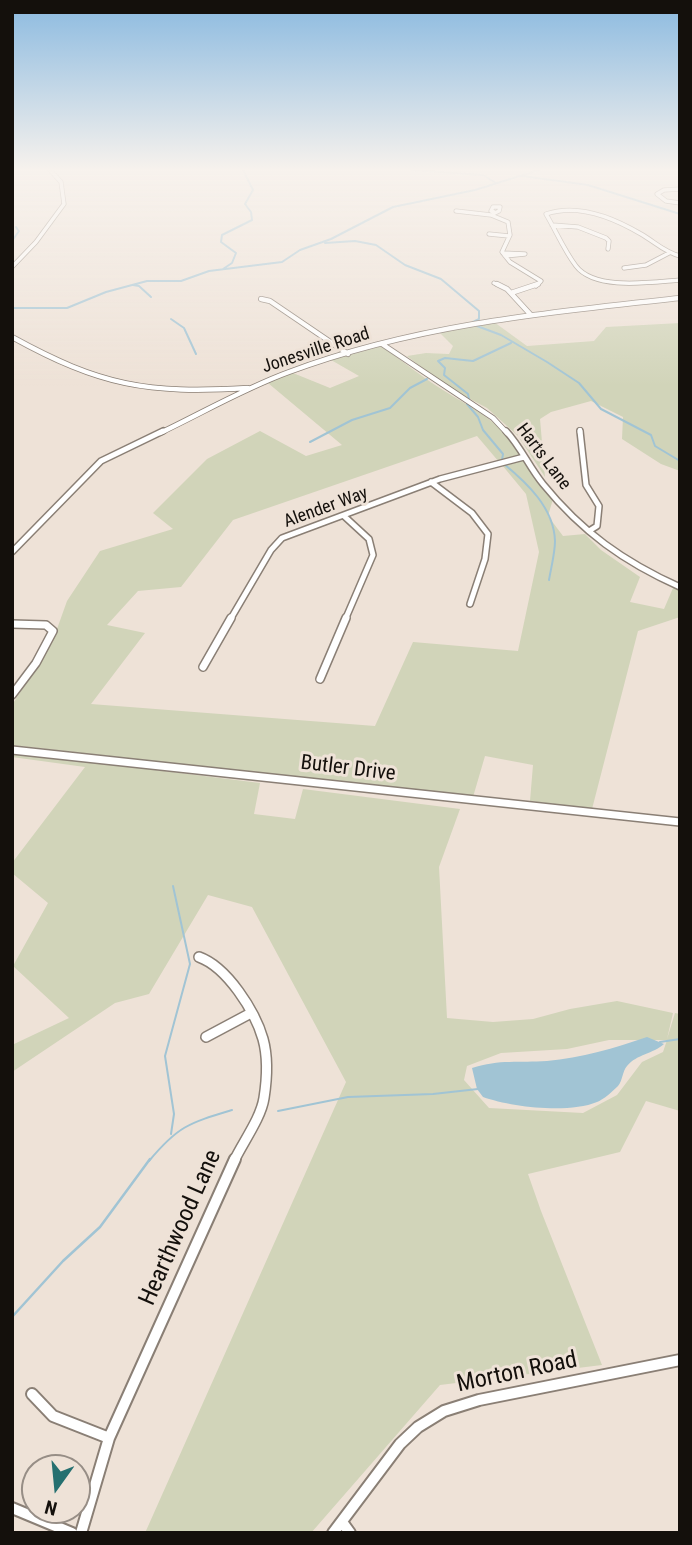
<!DOCTYPE html>
<html>
<head>
<meta charset="utf-8">
<style>
	body { margin:0 }
	#map { position:relative; width:692px; height:1545px; overflow:hidden; background:#eee2d7; font-family:"Roboto Condensed",sans-serif }
	canvas { display:block }
	.frame { position:absolute; inset:0; border:14px solid #14100c; pointer-events:none }
	.north { position:absolute; left:21px; top:1454px; width:70px; height:70px; box-sizing:border-box; background:#eee2d7; border:2px solid #978e86; border-radius:50%; rotate:195deg; font-size:19px; font-weight:700; line-height:28px; text-align:center; color:#14100c }
	.north::after { content:''; display:block; margin:auto; width:24px; height:32px; background:#257070; clip-path:polygon(50% 0,100% 100%,50% 72%,0 100%) }
</style>
</head>
<body>
<div id="map">
<canvas width="692" height="1545"></canvas>
<div class="frame"></div>
<div class="north">N</div>
</div>
<script>
const c = document.querySelector('canvas').getContext('2d');
c.lineJoin = 'round';
function fill(path, color) {
  c.fillStyle = color;
  c.fill(path, 'evenodd');
}
function stroke(path, color, width, dash) {
  c.strokeStyle = color;
  c.lineWidth = width;
  c.lineCap = dash ? 'butt' : 'round';
  c.setLineDash(dash || []);
  c.stroke(path);
}
function write(font, color, halo, rows, align = 'center') {
  c.font = font + ' "Roboto Condensed",sans-serif';
  c.lineWidth = 6;
  c.setLineDash([]);
  c.textBaseline = 'middle';
  c.strokeStyle = halo;
  c.fillStyle = color;
  for (const [text, x, y, turn = 0] of rows) {
    c.save();
    c.translate(x, y);
    c.rotate((+turn || 0) * Math.PI / 180);
    c.textAlign = isNaN(turn) ? turn : align;
    if (halo) c.strokeText(text, 0, 0);
    c.fillText(text, 0, 0);
    c.restore();
  }
}
fill(new Path2D(`
	M494 322 527 346 594 341 606 327 680 323V471L661 464 622 439 623 417 591 401 551 412 540 419 545 477 518 436 487 408 442 384 407 356 426 353 449 354 453 346 439 332Z
	M382 346C402 361 422 377 443 390 473 409 503 422 520 455L499 462 477 436 233 520 181 587 138 591 107 625 145 633 91 704 375 726 413 642 518 651 539 552 526 494 502 465 522 459 553 499 548 516 563 536 585 534 601 550 640 577 630 602 664 609 673 588 680 591V617L638 631 592 809 530 801 533 765 485 756 473 797 12 745V705L52 643 67 601 100 551 173 529 153 513 207 459 260 431 306 456 342 445 268 383 293 373 330 388 359 376 331 360Z
	M12 752 260 783 254 814 295 819 303 789 460 809 439 867 447 1018 493 1022 533 1019 570 1009 617 1001 673 1013 667 1039 675 1013 680 1014V1111L646 1101 620 1152 528 1174 541 1211 602 1365 440 1385 311 1533H145L346 1082 252 907 208 895 149 994 115 1003 12 1072V1045L69 1018 13 966 48 903 12 873V863L85 767 12 757ZM609 1040H667L663 1052 642 1062 617 1095 583 1113 489 1108 464 1080 467 1066 501 1053 567 1049Z`), '#d1d4b9');
fill(new Path2D(`
	M647 1037 664 1044C653 1054 637 1054 627 1066 622 1072 623 1080 618 1086 613 1091 603 1100 597 1102 568 1114 511 1107 483 1097L477 1089 472 1068C500 1059 519 1063 547 1061 581 1058 615 1048 647 1037Z`), '#a1c4d4');
stroke(new Path2D(`
	M412 170 483 175 496 183
	M522 176 588 185 680 214
	M16 227 18 230
	M12 241 19 231
	M325 243 355 241 376 245 405 265 441 279 479 311V319L473 322
	M223 269 232 263 236 253 221 242 222 235 252 220 251 212 245 204 253 190 243 170
	M133 285 139 286 151 297
	M12 308H67L106 292 147 281H181L209 271 282 262 300 250 331 239 393 207 475 190 539 170
	M171 319 184 328 196 354
	M477 326 501 335 547 362 579 383 601 409 651 435 655 446 680 461
	M469 399 468 394 444 375 445 368 438 361 445 358 473 361 511 343
	M467 404 478 417 483 430 503 454 502 460
	M310 442 352 420 390 408 410 388 427 379
	M504 464C527 483 554 508 555 541 555 553 551 568 549 580
	M660 1042 680 1039
	M278 1111 348 1097 433 1094 478 1089
	M171 1134 174 1114 165 1056 190 964 173 886
	M149 1161C178 1126 189 1123 232 1110`), '#a1c4d4', 2);
stroke(new Path2D(`
	M12 1317 63 1261 100 1227 150 1159`), '#a1c4d4', 2.5);
const minorFar5 = new Path2D(`
	M680 189 664 190 657 194 666 201 680 203
	M456 211 491 215 508 222 510 235 502 252 510 262 541 281 536 286
	M491 215 499 211 500 207H493L491 211 494 212
	M552 225 578 227 606 238 609 241 608 249
	M489 234 509 236
	M503 253 525 254 505 256
	M680 256C664 252 655 242 641 234 614 218 578 203 546 214 556 231 564 250 576 266 595 291 652 282 680 280
	M12 267 36 242 64 204 61 182 50 170
	M624 268 646 265 669 253
	M494 283 501 286`);
const minorFar4 = new Path2D(`
	M497 284 507 289 530 314
	M511 293 538 284
	M261 299 270 301 348 354
	M12 337C101 386 147 394 248 388
	M382 344 493 418 507 433
	M580 430V433
	M160 433C202 413 245 388 289 372 414 325 548 312 680 298`);
const minorFar3 = new Path2D(`
	M506 431C521 447 529 467 543 484 582 532 624 562 680 587
	M580 431 586 485 599 506 597 526 589 531
	M431 482 472 513 488 534 485 559 470 604
	M344 516 369 539 373 555 345 620
	M12 552 101 461 163 431
	M230 620 271 550 282 538 440 479 524 457`);
const minorFar2 = new Path2D(`
	M12 624 46 625 53 631 36 663 12 695
	M203 667 231 618
	M320 679 346 618
	M12 750 680 822`);
const minorFar1 = new Path2D(`
	M199 957C227 967 255 1011 263 1039 268 1057 267 1079 264 1098 261 1118 243 1142 234 1161
	M206 1037 251 1013`);
const minor = new Path2D(`
	M32 1394 53 1416 109 1438
	M12 1508 72 1533
	M342 1522 350 1533
	M81 1533 109 1438 235 1159
	M333 1533 400 1444 418 1427 444 1411 479 1400 680 1360`);
stroke(minorFar5, '#8a7f75', 5);
stroke(minorFar4, '#8a7f75', 6);
stroke(minorFar3, '#8a7f75', 8);
stroke(minorFar2, '#8a7f75', 10);
stroke(minorFar1, '#8a7f75', 12);
stroke(minor, '#8a7f75', 14);
stroke(minorFar5, '#fff', 3.5);
stroke(minorFar4, '#fff', 4.5);
stroke(minorFar3, '#fff', 5);
stroke(minorFar2, '#fff', 7);
stroke(minorFar1, '#fff', 9);
stroke(minor, '#fff', 10);
const sky = c.createLinearGradient(0, 0, 0, 386);
sky.addColorStop(0, '#8bbae0');
sky.addColorStop(0.44, '#f7f2ed');
sky.addColorStop(1, '#f7f2ed00');
c.fillStyle = sky;
c.fillRect(0, 0, 692, 386);
write('18px', '#14100c', '#eee2d7', [
	["Jonesville Road",316,351,-18],
	["Harts Lane",543,457,53],
	["Alender Way",326,508,-20]
]);
write('21px', '#14100c', '#eee2d7', [
	["Butler Drive",348,769,7]
]);
write('24px', '#14100c', '#eee2d7', [
	["Hearthwood Lane",181,1228,-66],
	["Morton Road",517,1373,-12]
]);
</script>
</body>
</html>
